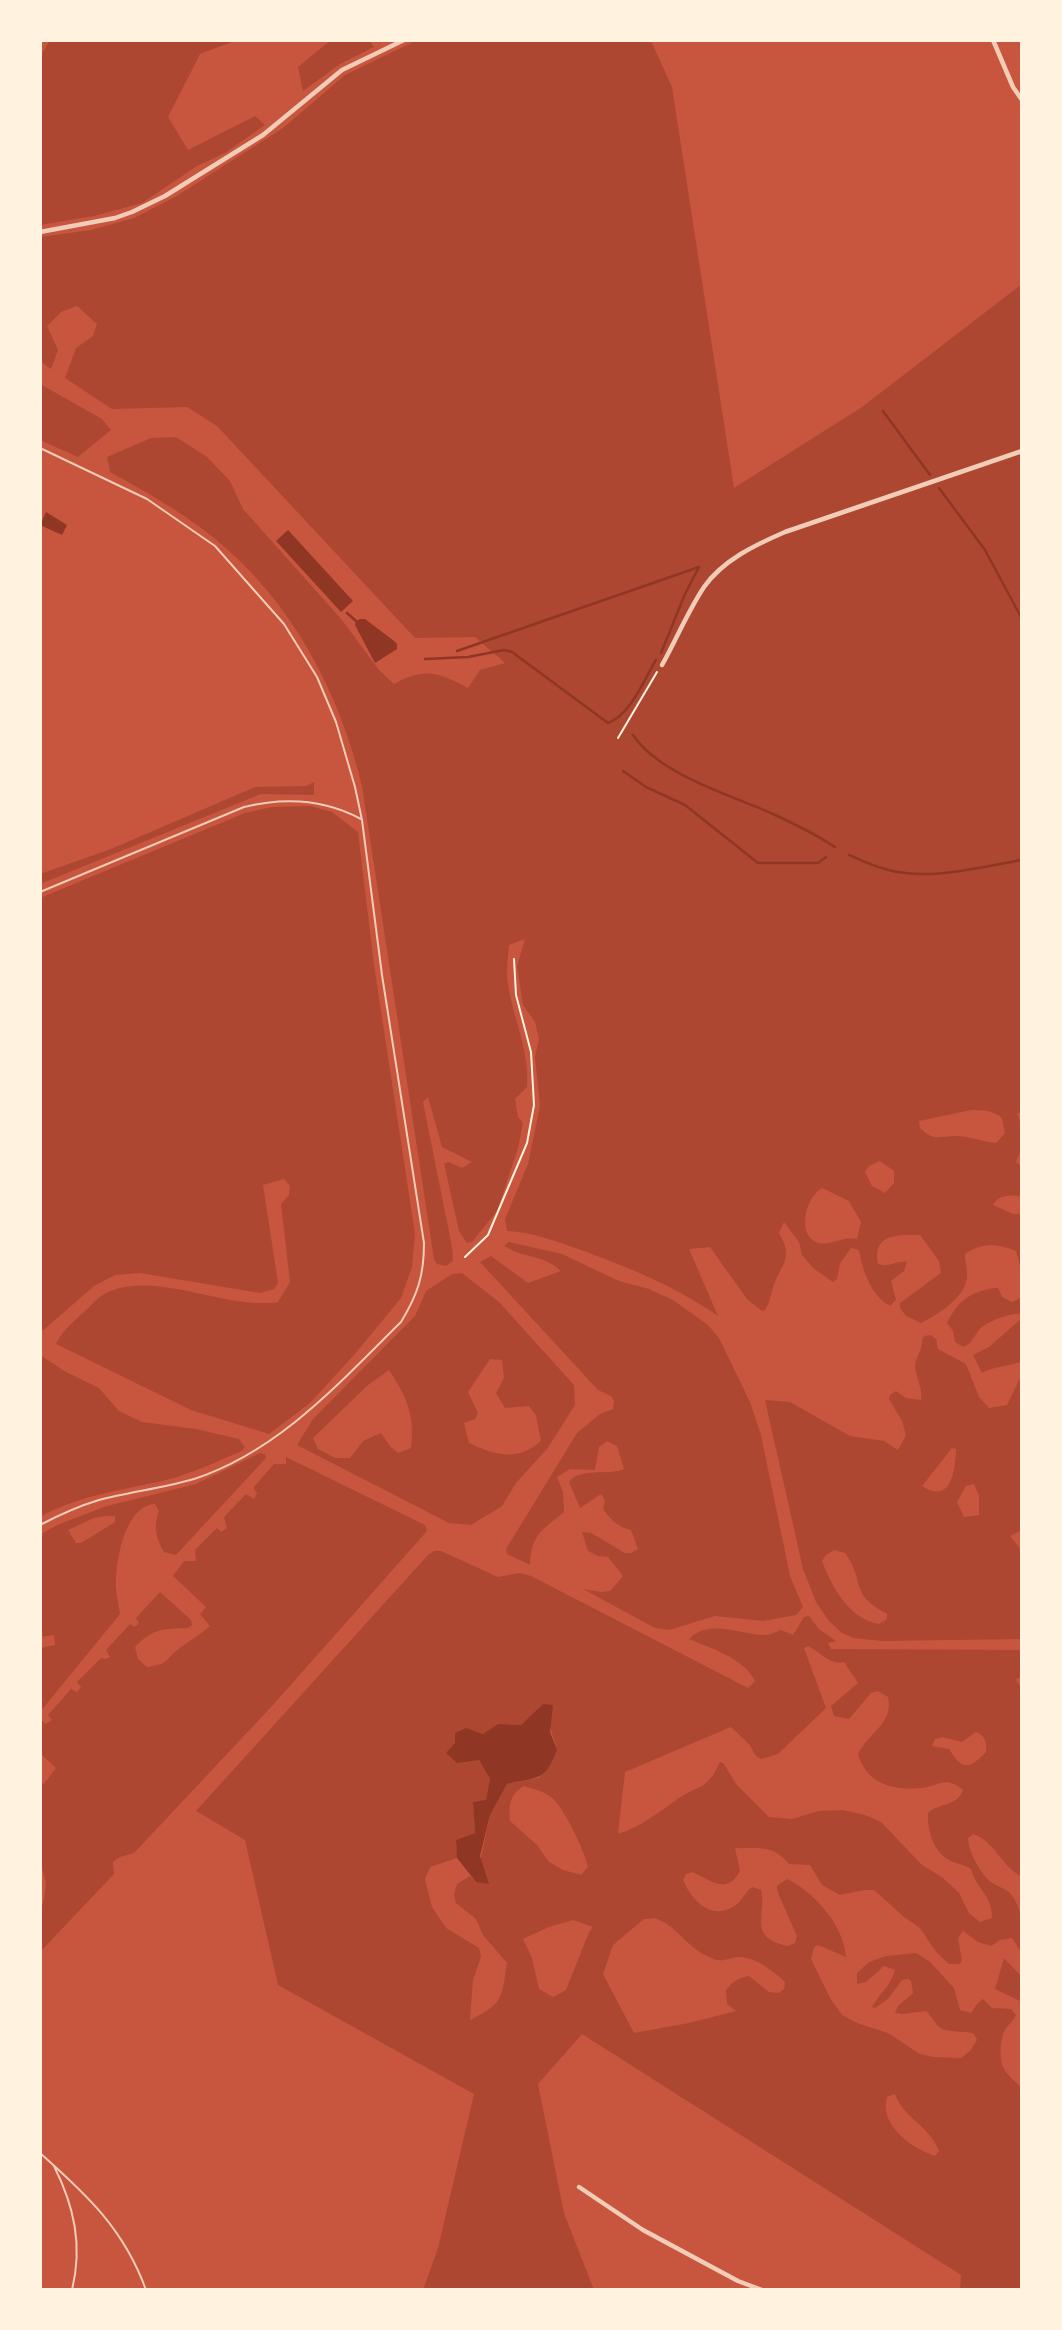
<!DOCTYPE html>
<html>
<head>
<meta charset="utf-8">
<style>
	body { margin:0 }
	#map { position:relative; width:1062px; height:2330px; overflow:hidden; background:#c8553d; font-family:"PT Sans Narrow",sans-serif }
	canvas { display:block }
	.frame { position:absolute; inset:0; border:42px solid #fff3e0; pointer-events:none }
</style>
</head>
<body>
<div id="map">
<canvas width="1062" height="2330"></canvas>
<div class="frame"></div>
</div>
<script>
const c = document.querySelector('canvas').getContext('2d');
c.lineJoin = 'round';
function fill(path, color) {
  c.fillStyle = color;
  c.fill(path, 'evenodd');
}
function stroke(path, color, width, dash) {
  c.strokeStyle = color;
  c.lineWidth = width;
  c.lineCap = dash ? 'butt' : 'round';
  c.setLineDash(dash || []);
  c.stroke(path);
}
fill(new Path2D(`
	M50 40H237L200 54 168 117 188 150 255 116 265 125 225 153 197 166 142 203 94 216 40 225V57Z
	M331 40H369L374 47 340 64 303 91 298 67Z
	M417 40H646L652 43 672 87 734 488 862 407 1022 284V1111L1017 1114C1024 1130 1024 1147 1016 1162L1022 1167V1196C1011 1195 999 1194 993 1205L1013 1214H1022V1272L1016 1251C998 1244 983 1242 965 1254 965 1263 969 1273 966 1282 962 1299 936 1316 921 1323L906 1316 900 1308V1303L941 1273 939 1261 920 1235C898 1235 872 1233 878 1264 890 1268 895 1260 907 1262L904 1271 891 1281 896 1300 890 1306C871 1295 863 1272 859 1250L851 1248 840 1264 837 1279 833 1282 813 1268 802 1255 799 1242 784 1222 779 1233C795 1260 780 1264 773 1288 770 1296 770 1302 765 1310L762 1311 747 1299 710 1247 689 1249 718 1316C673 1285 632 1269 581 1250 558 1242 532 1232 507 1231L505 1219 528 1164 540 1106 535 1057 539 1039 535 1022 523 1005 517 966 525 939 509 945C508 958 506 971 508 984 513 1019 530 1050 527 1087L515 1099 518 1117 523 1123 518 1148 497 1211 472 1242 467 1243 459 1231 444 1163 449 1162 462 1168 472 1162 442 1147 428 1097 423 1102 452 1247 453 1261 446 1266 437 1264 434 1259 362 786C339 691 291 600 214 538 182 512 146 492 110 472L107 457 151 438 176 437 207 457 230 481 243 509 342 620 379 670 394 684C424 667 439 672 468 688L480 670 505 663 475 637 415 638 217 426 187 407 112 409 65 378 76 348 93 336 97 324 77 306 61 312 47 326 58 350 51 369 40 361V237L91 230 134 218 175 197 283 128 345 75ZM971 1110C983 1110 992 1110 1002 1118L1005 1133 996 1143C984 1142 969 1136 957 1136 938 1136 935 1142 920 1128L919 1121ZM880 1161 894 1171V1183L885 1193 872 1186 865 1172 869 1166ZM822 1188 849 1201 861 1222 857 1239C843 1235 827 1249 814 1241 797 1230 807 1196 822 1188Z
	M40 384 102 419 111 430 78 457 40 440Z
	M314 782V795L261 794 40 884V874L111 849 255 787 306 786Z
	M310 806 332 812 358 832 374 965 415 1234 412 1267 401 1298 354 1355 310 1403 269 1434 191 1410 56 1344C62 1331 74 1321 85 1311 90 1307 95 1300 101 1296 150 1266 224 1311 278 1302L290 1282 281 1204 289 1195 290 1186 284 1179 263 1185 278 1283 274 1289 260 1293 140 1273 115 1275 94 1286 40 1333V898L245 813 272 807Z
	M509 1242 562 1254 619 1281 649 1289 673 1300 708 1325 719 1338 750 1402 761 1435 790 1576 803 1607 796 1615 763 1621 715 1616 669 1630 655 1628 583 1589 601 1592 610 1591 623 1576 608 1557 598 1556 588 1551 582 1532 591 1533 625 1553H631L638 1549 631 1530C618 1527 611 1520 603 1509L605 1500 601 1494 580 1508 569 1482C580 1467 608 1476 624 1469L617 1446 607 1441 599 1447 595 1470 570 1469 557 1477 563 1492 564 1512C542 1530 531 1535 530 1565L507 1554 506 1549 577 1433 600 1414 613 1409 614 1401 611 1396 598 1390 480 1262 491 1256 528 1283 561 1271C545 1255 523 1258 504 1246Z
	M462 1273 499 1302 574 1385 575 1405 547 1449 516 1483 502 1506 471 1525 449 1523 297 1445 313 1419 415 1316 426 1291 452 1274ZM490 1359 502 1360 504 1378 496 1393 505 1408 529 1406 536 1416 541 1441C517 1462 495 1455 469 1443L464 1423 475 1419 478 1413 468 1392ZM389 1370C407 1397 415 1416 411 1448L398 1453 390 1446 381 1433 363 1441 350 1458H335L318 1449 313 1438 368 1385Z
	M994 1288H998L1002 1297 1012 1302 1022 1297V1314C1012 1312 992 1320 983 1326 974 1333 974 1343 963 1347L955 1342 953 1331 947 1323C958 1301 970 1292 994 1288Z
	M1022 1318V1356L1020 1362C1007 1367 994 1366 982 1373L973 1355 989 1347Z
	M924 1336 931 1335 936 1339 938 1349 966 1364 979 1397 989 1408 1007 1405 1022 1374V1530L1010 1536 1019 1547 1022 1559V1639L882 1641 853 1638 842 1633 829 1621 816 1602 803 1569 765 1400 790 1402 850 1436 884 1441 898 1450 906 1435 902 1421 889 1399 890 1395 896 1391 906 1398 921 1400C923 1388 916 1378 915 1367 915 1357 923 1350 922 1340ZM952 1448 956 1449C955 1470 952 1505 922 1486ZM974 1484 979 1496V1515L964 1517 957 1502 966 1486ZM834 1550 845 1553C866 1582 848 1593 887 1614V1619L879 1624C849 1619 832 1587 822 1561L826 1555Z
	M40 1355 66 1372 99 1388 119 1411 142 1422 196 1429 239 1439 245 1447 242 1451C218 1461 195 1472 170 1479 127 1490 80 1494 40 1517Z
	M260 1453 265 1454 266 1458 176 1555 164 1552C156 1539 153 1525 159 1511L155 1504C125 1505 115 1563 116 1587 116 1596 119 1605 120 1614L40 1712V1648L55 1645 54 1635 40 1637V1535L57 1525 107 1506 196 1484ZM105 1516H115V1522L81 1543H76L68 1530 94 1518Z
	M286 1457 425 1525 427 1531 273 1705 134 1853 120 1857 113 1862 114 1874 40 1952C40 1941 39 1928 40 1917 43 1898 51 1885 40 1865V1781L44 1784 56 1768 40 1753V1724L42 1721 46 1724 52 1720 48 1715 71 1689 77 1692 81 1687 77 1682 101 1658 106 1659 110 1657 106 1650 130 1624 135 1627 139 1623 136 1618 160 1592 191 1620 192 1625 188 1628C163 1629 153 1628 135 1647L138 1659 147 1667C170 1664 165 1659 181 1647 191 1640 201 1634 210 1626L200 1614 206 1607 173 1576 184 1561H196L195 1550 217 1528 221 1532 227 1528 224 1517 246 1494 254 1499 257 1493 253 1488 274 1464H286Z
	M434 1551H441L498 1577 519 1573 531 1576 748 1688 755 1681C744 1658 710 1648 689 1639 709 1618 741 1635 765 1635 770 1635 776 1632 781 1630L793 1635 804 1617 809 1616 819 1629 836 1641 828 1643 831 1649 1022 1650V1675L1016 1680 1022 1689V1877C999 1864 996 1842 973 1834L968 1838C968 1851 982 1878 994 1884 1003 1889 1010 1890 1015 1900 1024 1916 1022 1935 1022 1953L1012 1938 1000 1940 991 1946 978 1942 963 1931 958 1938 962 1961 959 1964H949L936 1952 920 1928 904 1917 874 1890H865L840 1895 822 1885 810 1865 789 1864C772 1844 759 1849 735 1848L740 1871C726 1896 712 1880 692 1872L686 1874 683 1880C692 1901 712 1922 736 1905 743 1900 745 1892 752 1887L761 1890C767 1915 747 1938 788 1946L795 1943 797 1936 778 1893 777 1886 787 1879C814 1892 844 1925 846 1957L818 1945 814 1947 811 1959 830 1998 842 2015 857 2023 888 2033 920 2054 933 2057 961 2058 970 2051 977 2040 974 2034C964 2030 948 2033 941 2028 934 2024 932 2016 926 2011L903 2014 895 2013 898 2006 913 1993 911 1981 908 1979 902 1980 888 1999 875 2008 872 2007C879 1994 892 1984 895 1970L884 1966 866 1982 857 1984V1973L869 1962 886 1956 916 1953 929 1961 954 1988 960 2010 971 2013 977 2004 983 1999 992 2008 1011 2009 1016 2015C1013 2022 1010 2023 1006 2028 1000 2037 999 2058 1003 2067 1007 2076 1016 2081 1022 2089V2290H960L961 2275 582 2034 538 2084 564 2213 594 2290H423L438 2248 474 2094 278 1985 245 1840 196 1811 428 1555ZM808 1646C820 1652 831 1666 844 1662L858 1683 831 1706 834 1716 849 1719 871 1693 878 1691 888 1697C894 1724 868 1733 858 1754 866 1783 892 1791 921 1788 940 1786 945 1775 963 1790 957 1807 940 1802 928 1813 927 1829 933 1852 949 1860 956 1864 963 1864 971 1869 976 1889 992 1894 992 1918L980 1922 969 1913 959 1893 942 1877 922 1865 881 1822 865 1815 843 1810 819 1811 792 1819 769 1817 736 1784 724 1764 720 1762C706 1793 697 1784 675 1801 656 1814 640 1827 618 1834L625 1772 731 1727 750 1745 755 1755 761 1759 778 1754 826 1708 804 1648ZM543 1704 557 1750 539 1778 507 1784 490 1815 476 1882 470 1876 457 1884 454 1895 456 1903 476 1919 483 1935 507 1963C501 1999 504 2003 470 2020L473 1980 481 1957 479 1948 446 1928 432 1907 425 1879 430 1867 457 1858 456 1840 475 1833 473 1802 486 1801 490 1779 479 1760 466 1728 483 1734 498 1724 521 1725ZM976 1732C985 1735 987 1742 986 1752 969 1770 962 1770 949 1749L932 1746 935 1739 942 1737 962 1742ZM524 1786C533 1789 544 1791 551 1797 564 1807 584 1850 588 1867L581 1875 563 1870 549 1862 537 1845 510 1821C509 1805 509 1795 524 1786ZM655 1918C677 1926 687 1947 707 1956 722 1964 723 1959 738 1957 754 1956 774 1971 785 1982L784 1989 779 1993 769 1992 749 1976C738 1978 733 1981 726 1990L727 2004 736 2011 689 2023 634 2033 603 1974 613 1945 644 1919ZM573 1920 593 1927 589 1932 566 1990 553 1997 539 1989 532 1958 523 1939 549 1927ZM895 2094C903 2118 931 2127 939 2151L935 2156C911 2148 879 2125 887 2097Z
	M1004 1958 1022 1977V2002L995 1989Z`), '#ae4732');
fill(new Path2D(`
	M46 512 67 525 62 535 40 525Z
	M288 530 353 601 341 612 276 541Z
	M360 619H365L394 641 397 644V649L375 663 355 625 356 621Z
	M543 1704 553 1705 550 1732 557 1750C545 1782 537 1777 507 1784L490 1815 480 1856 489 1884 476 1882 457 1858 456 1840 475 1833 473 1802 486 1800 490 1779 479 1760 457 1763 446 1753 455 1743V1733L466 1728 483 1734 498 1724 521 1725Z`), '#8f3625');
stroke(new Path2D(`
	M883 411 930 475
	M939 488 985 550 1022 619
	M347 613 356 621
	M457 651 699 567 685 594 661 653
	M425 659 468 657 504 650 512 652 608 723C632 713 643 681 656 660
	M633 735C660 775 731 795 773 814 795 824 815 834 835 847
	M623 771 646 787 685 805 758 863H818L826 857
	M849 855C861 860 873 866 885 869 928 882 979 867 1022 860`), '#8f3625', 2.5);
stroke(new Path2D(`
	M618 738 657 672
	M465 1257 488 1235 527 1143 534 1105 531 1052 516 995 514 959`), '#fff3e0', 2);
stroke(new Path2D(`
	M40 448 147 499 215 546 284 624 317 677 336 722 355 787 362 820 382 975 424 1243C424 1275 418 1294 401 1322 339 1383 279 1451 194 1479 163 1488 130 1492 99 1500 79 1506 59 1515 40 1525
	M40 892 244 807C285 797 324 799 361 819
	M40 2153C87 2195 124 2229 146 2290
	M54 2166C74 2206 83 2245 72 2290`), '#f1ccb7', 2);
stroke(new Path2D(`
	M993 40 1013 87 1022 100
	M40 232 115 218 132 212 165 196 263 135 342 70 404 40
	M662 665C676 640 688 611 704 587 723 560 755 545 785 532L1022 451
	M579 2187 643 2230 738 2281 762 2290`), '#f1ccb7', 4.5);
</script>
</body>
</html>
